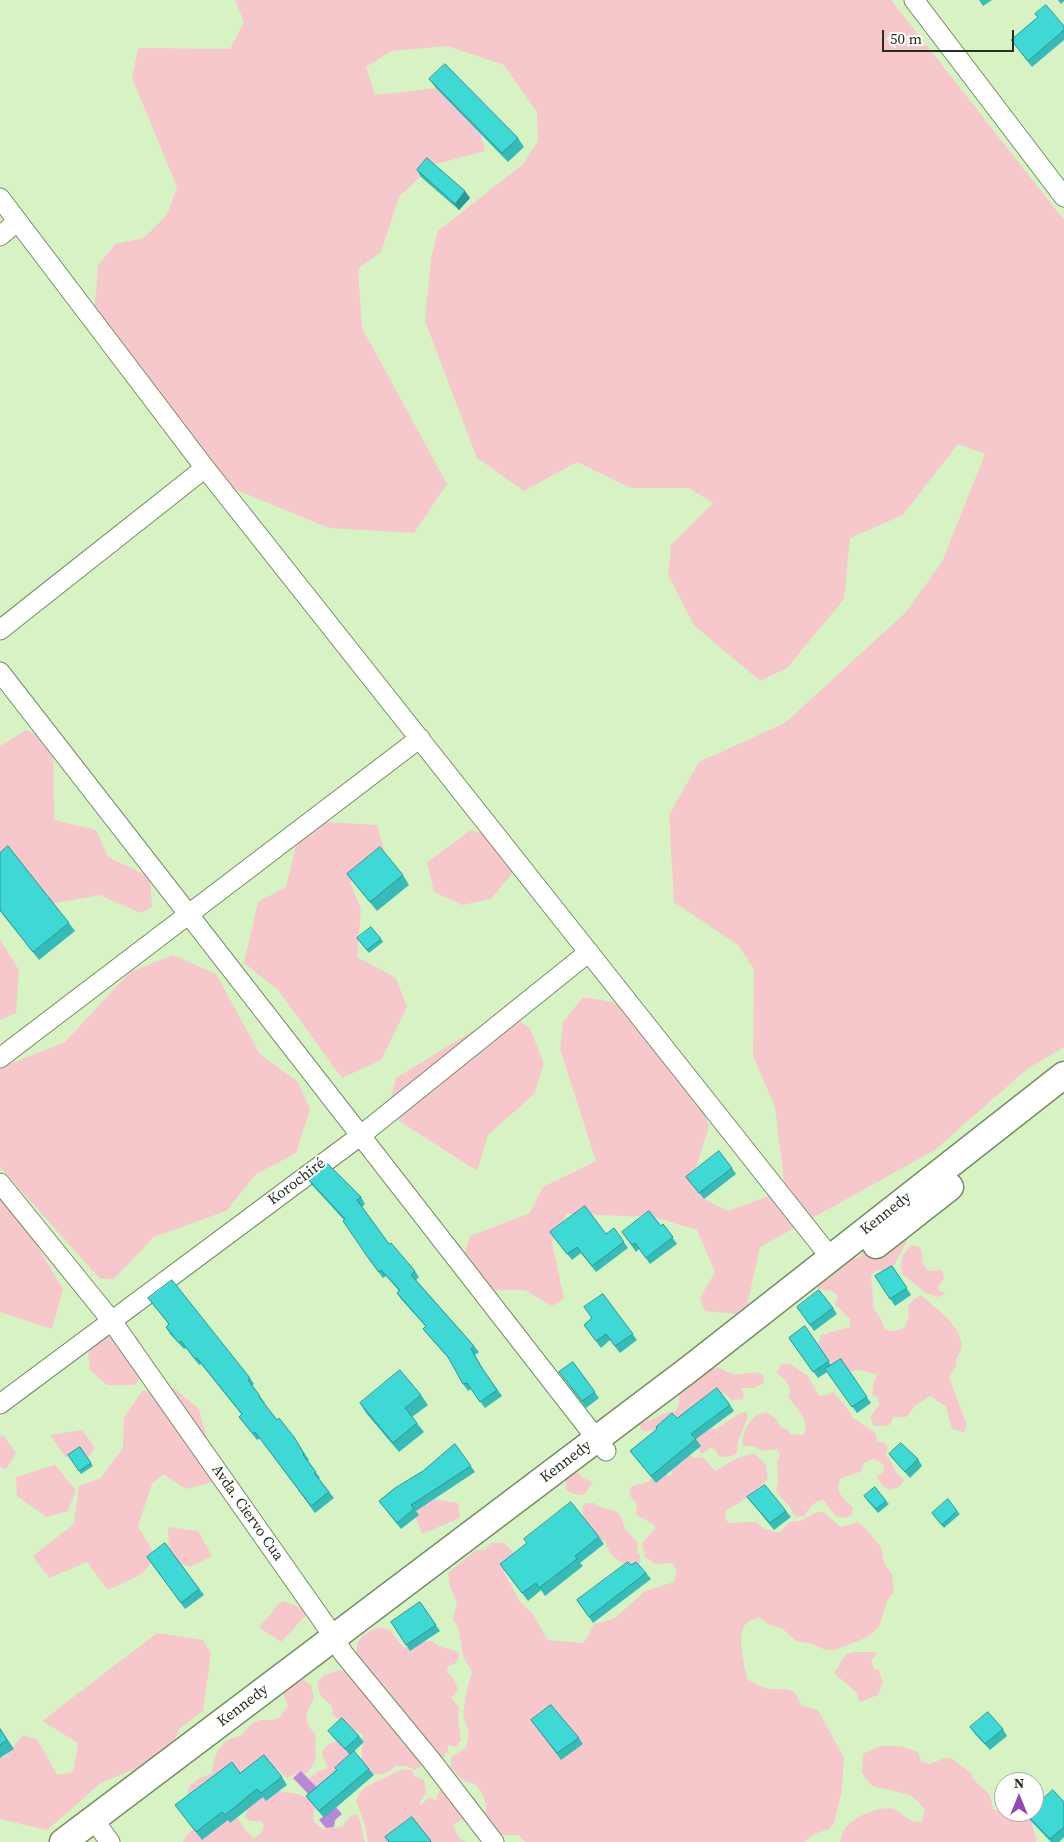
<!DOCTYPE html>
<html>
<head>
<meta charset="utf-8">
<style>
	body { margin:0 }
	#map { position:relative; width:1064px; height:1842px; overflow:hidden; background:#d7f3c4; font-family:"Source Serif 4",serif }
	canvas { display:block }
	.north { position:absolute; left:994px; top:1772px; width:50px; height:50px; box-sizing:border-box; background:#fff; border:1px solid #a8aca5; border-radius:50%; rotate:0deg; font-size:14px; font-weight:700; line-height:20px; text-align:center; color:#26301e }
	.north::after { content:''; display:block; margin:auto; width:18px; height:22px; background:#9247b9; clip-path:polygon(50% 0,100% 100%,50% 72%,0 100%) }
	.scale { position:absolute; left:882px; top:30px; width:132px; height:22px; box-sizing:border-box; border:2px solid #26301e; border-top:0; padding-left:6px; font-size:15px; line-height:18px; white-space:nowrap; color:#26301e; -webkit-text-stroke:4px #fff; paint-order:stroke }
</style>
</head>
<body>
<div id="map">
<canvas width="1064" height="1842"></canvas>
<div class="north">N</div>
<div class="scale">50 m</div>
</div>
<script>
const c = document.querySelector('canvas').getContext('2d');
c.lineJoin = 'round';
function fill(path, color) {
  c.fillStyle = color;
  c.fill(path, 'evenodd');
}
function stroke(path, color, width, dash) {
  c.strokeStyle = color;
  c.lineWidth = width;
  c.lineCap = dash ? 'butt' : 'round';
  c.setLineDash(dash || []);
  c.stroke(path);
}
function write(font, color, halo, rows, align = 'center') {
  c.font = font + ' "Source Serif 4",serif';
  c.lineWidth = 4;
  c.setLineDash([]);
  c.textBaseline = 'middle';
  c.strokeStyle = halo;
  c.fillStyle = color;
  for (const [text, x, y, turn = 0] of rows) {
    c.save();
    c.translate(x, y);
    c.rotate((+turn || 0) * Math.PI / 180);
    c.textAlign = isNaN(turn) ? turn : align;
    if (halo) c.strokeText(text, 0, 0);
    c.fillText(text, 0, 0);
    c.restore();
  }
}
fill(new Path2D(`
	M235 0H891L1064 220V1047L1027 1069 935 1150 760 1247 747 1305 735 1314 705 1311 700 1298 715 1272 697 1230 654 1217 567 1214 552 1242 564 1299 552 1306 525 1290H480L461 1266 470 1236 530 1213 543 1187 596 1161 560 1049 563 1022 583 997 613 1002 636 1022 699 1099 709 1127 691 1183 704 1199 728 1211 785 1190 775 1107 753 1056 754 969 738 945 674 902 669 815 699 762 785 723 906 612 942 562 985 454 958 444 903 515 850 538 844 599 787 668 760 681 694 625 668 575 671 545 713 503 689 488H631L577 462 524 491 477 458 425 321 431 259 438 231 523 164 538 141 537 112 504 65 448 46 391 51 366 67 375 95 436 88 478 122 485 151 432 165 399 197 381 252 358 269 362 328 447 484 414 533 329 528 227 486 125 379 93 326 98 266 115 244 144 238 167 215 177 187 132 78 138 48 230 49 244 22Z
	M26 730 53 741 54 820 96 830 108 857 150 877 152 907 140 913 100 895 45 905 0 859V746Z
	M312 821 377 825 389 867 350 882 361 909 357 957 396 978 407 1007 381 1060 342 1078 278 990 244 963 258 902 286 887 300 830Z
	M471 830 500 840 518 866 491 899 462 905 434 892 427 862Z
	M0 940 19 970 16 1013 0 1020Z
	M173 955 216 974 260 1054 298 1082 310 1109 296 1153 256 1174 226 1211 154 1237 114 1279H100L0 1167V1068L65 1042 130 972Z
	M505 1011 530 1028 544 1064 534 1094 488 1135 477 1171 387 1113 396 1078Z
	M0 1197 15 1208 63 1289 52 1329 0 1312Z
	M898 1224 907 1241 894 1265 886 1271 876 1270 871 1276 874 1309 880 1317 885 1330 894 1331 904 1328 909 1318 908 1305 913 1300 921 1295C937 1310 976 1335 956 1359V1366L949 1377 967 1425 964 1432 952 1429 946 1407 930 1396 915 1406 906 1417H893L890 1425 874 1426 870 1417 880 1404 877 1397 872 1395 874 1381 878 1374 857 1370 845 1373 836 1365 823 1358 817 1346 821 1336 831 1332 850 1327V1319L835 1304 838 1296 832 1291 818 1289V1279L845 1258H859L868 1245Z
	M911 1245 920 1247 922 1253V1261L928 1271 942 1270 944 1279 939 1284 938 1290 946 1294 938 1297 926 1293 903 1275 901 1268 902 1257Z
	M98 1335 138 1337 148 1367 135 1385H107L90 1370 87 1345Z
	M781 1364H790L808 1376 818 1395 823 1396 833 1392 844 1404 853 1418 875 1432 877 1442 885 1443 888 1448 885 1455 888 1457 896 1472 904 1480 899 1487 890 1490 883 1486 877 1477 884 1471 883 1464 874 1459 865 1462 860 1472 841 1478C834 1491 843 1499 853 1507L852 1514 846 1518 836 1516 823 1500C814 1500 810 1509 804 1516L795 1517 789 1506 777 1493 776 1489 778 1484 777 1463 780 1455 777 1449 763 1451 753 1446H743C741 1430 751 1415 766 1412L777 1420 780 1427 788 1430 790 1434 802 1435 806 1430C805 1416 797 1408 788 1397 795 1386 784 1381 777 1372Z
	M718 1367C723 1369 728 1373 733 1374 745 1376 751 1369 763 1375L764 1383 753 1388H741L744 1395 742 1399 732 1400 724 1393 718 1394 658 1430 644 1431 640 1428 641 1422C653 1422 661 1412 675 1411L679 1405V1394L682 1390 699 1380 708 1369Z
	M174 1388 199 1409 218 1481 186 1489 163 1474 152 1484 138 1526 156 1557 142 1574 108 1590 87 1562 49 1578 33 1556 74 1524 79 1486 101 1478 123 1448 124 1418 142 1391Z
	M745 1412 748 1416 738 1441 737 1453 732 1456 719 1457 715 1449 710 1448 702 1454 695 1445 697 1433 707 1428 716 1429 737 1415Z
	M82 1430 95 1448 87 1460 65 1456 50 1435Z
	M3 1435 16 1453 6 1470 0 1467V1437Z
	M681 1449 694 1458 703 1457 715 1471C728 1464 740 1454 755 1454L766 1465 768 1479C757 1492 740 1503 726 1510L725 1516 728 1523 756 1522 765 1529 780 1533 788 1523 795 1521H800L817 1512H824L840 1527 858 1522 867 1530 881 1547 884 1563 892 1574 894 1591 887 1601 879 1627 868 1637 835 1650 823 1649 812 1644 796 1641 783 1629 770 1625 759 1617C756 1619 751 1619 748 1622 734 1632 745 1665 747 1679 754 1683 763 1688 770 1689 790 1690 793 1685 802 1706L818 1710 844 1758 842 1790 834 1823 829 1829 817 1833 804 1842H525L518 1835H500L484 1818 486 1807 484 1797 476 1785 462 1780 451 1768V1757L466 1748 469 1732 463 1716 466 1693 472 1672 463 1656 458 1626 453 1619 457 1602 450 1587 448 1573 476 1550H485L491 1543H504L513 1552 504 1572 519 1600 532 1613 548 1640 583 1643 595 1624 615 1618 645 1591 674 1582 677 1571 672 1563 656 1564 645 1557 642 1543 655 1529 654 1525 636 1514 637 1505 630 1496 629 1492 632 1486 648 1482 656 1474 671 1476 672 1473 667 1464Z
	M55 1465 76 1490 68 1511 46 1517 17 1496 16 1477Z
	M572 1473H579L583 1478 593 1482C583 1499 581 1497 566 1490V1479Z
	M435 1499 458 1503 460 1518 422 1534 413 1509Z
	M587 1503H594C600 1510 611 1507 619 1514 623 1519 623 1524 625 1529 630 1537 642 1540 636 1552L640 1555V1563L637 1567C625 1565 616 1561 608 1550L609 1548 606 1547V1541L589 1536 582 1523 583 1505Z
	M168 1527 198 1531 212 1556 191 1567 169 1562Z
	M282 1601 310 1611 281 1642 259 1627Z
	M378 1627 390 1630 403 1647C417 1648 419 1641 432 1641 443 1651 449 1646 460 1654L456 1663 448 1666 447 1672 454 1680 458 1689 451 1698 459 1707 458 1719 461 1740 456 1747 448 1745V1751L442 1760H431L415 1770 406 1766H395C385 1778 370 1777 361 1765L363 1735 357 1731 346 1730 343 1723 333 1715 332 1706 320 1695 317 1682 324 1675 340 1670 354 1676 379 1694 378 1681 356 1656C356 1637 363 1635 378 1627Z
	M157 1633 203 1640 211 1654 203 1711 179 1729 169 1756 102 1782 47 1830 0 1819V1757L4 1758 23 1735 37 1739 57 1775 73 1772 78 1743 42 1721Z
	M856 1652H876L877 1655 871 1661 874 1669 879 1670 883 1683 878 1695 860 1702 856 1692 834 1673 846 1654Z
	M299 1677 311 1685 314 1698C306 1717 301 1716 316 1736 313 1756 322 1756 306 1774H296L286 1778 277 1769 266 1770 187 1800C187 1780 198 1780 212 1773 215 1754 219 1739 241 1736L252 1723 261 1720H273L279 1718 288 1706 284 1696V1683Z
	M334 1742H345L351 1748 353 1757 314 1789 308 1780C313 1774 317 1770 325 1770L328 1767C321 1754 318 1750 334 1742Z
	M880 1746H900L918 1752 921 1761 930 1764 942 1759 951 1758 971 1773 974 1780 990 1795 993 1809 998 1811 1004 1810V1812H1029C1033 1822 1032 1830 1037 1839L1036 1842H840C841 1839 842 1833 844 1830 851 1818 879 1805 893 1809 905 1813 907 1823 922 1822L925 1809 911 1795 872 1786 862 1773 863 1754Z
	M403 1769 411 1770 415 1776 424 1780 426 1793 420 1802V1806L428 1798 436 1800 439 1790C463 1789 489 1794 476 1824L462 1819 453 1825 459 1838 465 1842H368L365 1825 356 1801 361 1791 371 1784Z
	M275 1790C290 1794 305 1792 316 1804L313 1815 314 1822 323 1829 342 1827 351 1815 357 1814C362 1823 362 1832 365 1842H183L187 1835 193 1829 234 1813 247 1832 254 1839 262 1832 264 1825 260 1821H251L245 1818C251 1797 256 1798 275 1790Z`), '#f6c8cc');
fill(new Path2D(`
	M301 1771 320 1791 312 1798 293 1778Z
	M335 1806 342 1814 335 1820 334 1827 326 1828 319 1820Z`), '#b987d6');
const minor = new Path2D(`
	M914 0 1064 197
	M0 198 205 468 831 1258
	M0 236 17 222
	M0 630 205 468
	M0 672 606 1451
	M0 1058 420 738
	M0 1183 111 1320 334 1637 343 1653 431 1760 494 1842
	M0 1404 360 1136 589 952
	M93 1819 110 1842`);
const secondary = new Path2D(`
	M876 1245 950 1187
	M63 1842 688 1370 1064 1075`);
stroke(minor, '#768e63', 21);
stroke(secondary, '#768e63', 29);
stroke(minor, '#fff', 19);
stroke(secondary, '#fff', 26);
fill(new Path2D(`
	M979 0H992L983 6Z
	M1058 0H1064V1L1061 4Z
	M1035 14 1064 26V40L1032 67 1011 40 1038 17Z
	M429 79 518 138 524 147 508 162 436 88Z
	M417 170 470 198 459 210 421 177Z
	M0 853 69 923 75 931 39 960 0 911Z
	M347 874 403 875 409 885 377 911 354 883Z
	M357 938 381 939 383 942 369 953Z
	M732 1168 736 1174 704 1199 686 1177Z
	M308 1179 361 1197 365 1204 362 1207 389 1244 415 1271 419 1277 416 1280 474 1346 479 1352 475 1355 484 1371 502 1396 485 1408 471 1389 468 1391 463 1384 450 1360 428 1335 423 1329 426 1327 401 1299 397 1293 399 1291 386 1276 383 1278 373 1265 344 1220 312 1185Z
	M663 1224 677 1244 650 1264 639 1249 636 1252 622 1232 661 1226Z
	M614 1228 628 1248 596 1272 581 1253 572 1260 550 1232 606 1234Z
	M892 1266 911 1295 895 1306 875 1276Z
	M603 1294 637 1340 620 1353 610 1340 601 1348 584 1325 592 1318Z
	M148 1298 250 1378 254 1384 252 1386 265 1403H264L277 1420 294 1437 309 1460 308 1461 320 1478 319 1479 334 1498 315 1513 260 1438 257 1440 244 1423 239 1417 242 1415 201 1364 199 1365 186 1348 184 1349 170 1334 166 1327 169 1324Z
	M797 1307 833 1308 837 1314 814 1331Z
	M805 1326 831 1365 841 1359 871 1403 857 1413 827 1372 818 1378 789 1338Z
	M573 1362 599 1398 586 1408 559 1372Z
	M421 1395 428 1405 412 1417 424 1432 399 1452 366 1413 360 1403Z
	M730 1405 734 1411 696 1439 701 1446 656 1483 630 1451 677 1418Z
	M455 1444 475 1472 416 1511 419 1515 401 1529 379 1501 423 1471Z
	M80 1447 93 1466 81 1474 68 1455Z
	M889 1454 918 1459 922 1466 910 1478 894 1460Z
	M747 1497 786 1511 791 1517 774 1530Z
	M866 1499 886 1501 889 1504 878 1513Z
	M957 1511 960 1514 944 1528 932 1513Z
	M599 1537 604 1544 580 1563 583 1566 545 1596 541 1590 528 1601 500 1564Z
	M165 1543 204 1595 185 1609 147 1557Z
	M631 1565 646 1573 651 1579 593 1623 577 1600Z
	M420 1602 440 1631 410 1651 391 1622Z
	M531 1720 579 1738 583 1744 561 1760Z
	M970 1727 1003 1729 1007 1736 990 1750 975 1734Z
	M0 1728 14 1749 0 1758Z
	M328 1731 359 1736 364 1742 351 1754 369 1769 374 1775 324 1818 306 1796 336 1770 350 1755 333 1737Z
	M240 1773 282 1777 287 1785 266 1801 263 1797 230 1823 228 1820 202 1840 175 1805Z
	M1064 1802V1837L1059 1842H1051L1030 1820 1026 1814Z`), '#36bbb7');
fill(new Path2D(`
	M465 191 470 198 459 210 455 204Z`), '#2c9895');
const building = new Path2D(`
	M1046 5 1064 26V30L1028 61 1011 40 1038 17 1035 14Z
	M445 64 518 138 502 153 429 79Z
	M427 158 465 191 455 204 417 170Z
	M8 846 69 923 33 952 0 910V853Z
	M380 847 403 875 370 902 347 874Z
	M371 927 381 939 367 950 357 938Z
	M719 1151 732 1168 699 1193 686 1177Z
	M328 1164 361 1197 357 1200 389 1244 391 1243 415 1271 411 1275 474 1346 471 1349 480 1365 497 1390 480 1402 467 1383 463 1384 448 1357 423 1329 426 1326 397 1293 400 1290 381 1270 379 1272 369 1259 343 1221 345 1219 308 1179Z
	M585 1206 606 1234 614 1228 624 1242 592 1266 577 1247 567 1254 550 1232Z
	M649 1211 661 1226 663 1224 673 1237 646 1258 635 1243 632 1245 622 1232Z
	M892 1266 907 1288 890 1299 875 1276Z
	M172 1280 250 1378 248 1380 260 1396 259 1397 277 1420 279 1418 294 1437 304 1454 303 1455 316 1472 314 1473 329 1492 311 1506 255 1432 253 1434 239 1417 242 1414 197 1358 195 1359 181 1341 179 1343 166 1327 169 1324 148 1298Z
	M819 1290 833 1308 810 1325 797 1307Z
	M603 1294 633 1334 615 1346 606 1334 596 1341 584 1325 592 1318 584 1307Z
	M805 1326 829 1361 813 1372 789 1338Z
	M841 1359 867 1397 852 1407 825 1369Z
	M573 1362 595 1392 582 1401 559 1372Z
	M400 1370 421 1395 405 1408 417 1423 393 1443 360 1403Z
	M717 1388 730 1405 691 1434 696 1439 651 1476 630 1451 657 1429 656 1427 672 1413 677 1418Z
	M901 1443 918 1459 905 1472 889 1454Z
	M455 1444 471 1466 411 1505 414 1509 397 1523 379 1501 395 1488 423 1471Z
	M80 1447 91 1463 79 1471 68 1455Z
	M765 1485 786 1511 770 1523 747 1497Z
	M875 1487 886 1501 876 1509 864 1496Z
	M948 1499 957 1511 942 1525 932 1513Z
	M571 1502 599 1537 575 1556 577 1559 539 1588 536 1583 522 1593 500 1564 527 1543 524 1539Z
	M165 1543 199 1589 181 1603 147 1557Z
	M628 1562 631 1565 636 1562 646 1573 589 1617 577 1600Z
	M420 1602 436 1625 406 1645 391 1622Z
	M551 1705 579 1738 557 1753 531 1720Z
	M988 1712 1003 1729 985 1744 970 1727Z
	M342 1718 359 1736 345 1749 328 1731Z
	M0 1729 7 1740 0 1745Z
	M354 1751 369 1769 319 1811 306 1796 337 1770 335 1768Z
	M264 1755 282 1777 261 1793 257 1789 225 1815 222 1812 196 1832 175 1805 232 1762 240 1773Z
	M1053 1790 1064 1802V1827L1050 1839 1026 1814 1028 1812H1034V1807Z
	M412 1817 431 1841 430 1842H389L385 1837Z`);
fill(building, '#3fd9d5');
stroke(building, '#2c9895', 1);
write('15px', '#26301e', '#fff', [
	["Korochiré",297,1182,-37],
	["Kennedy",886,1214,-38],
	["Kennedy",566,1462,-37],
	["Avda. Ciervo Cua",247,1513,55],
	["Kennedy",243,1706,-37]
]);
</script>
</body>
</html>
